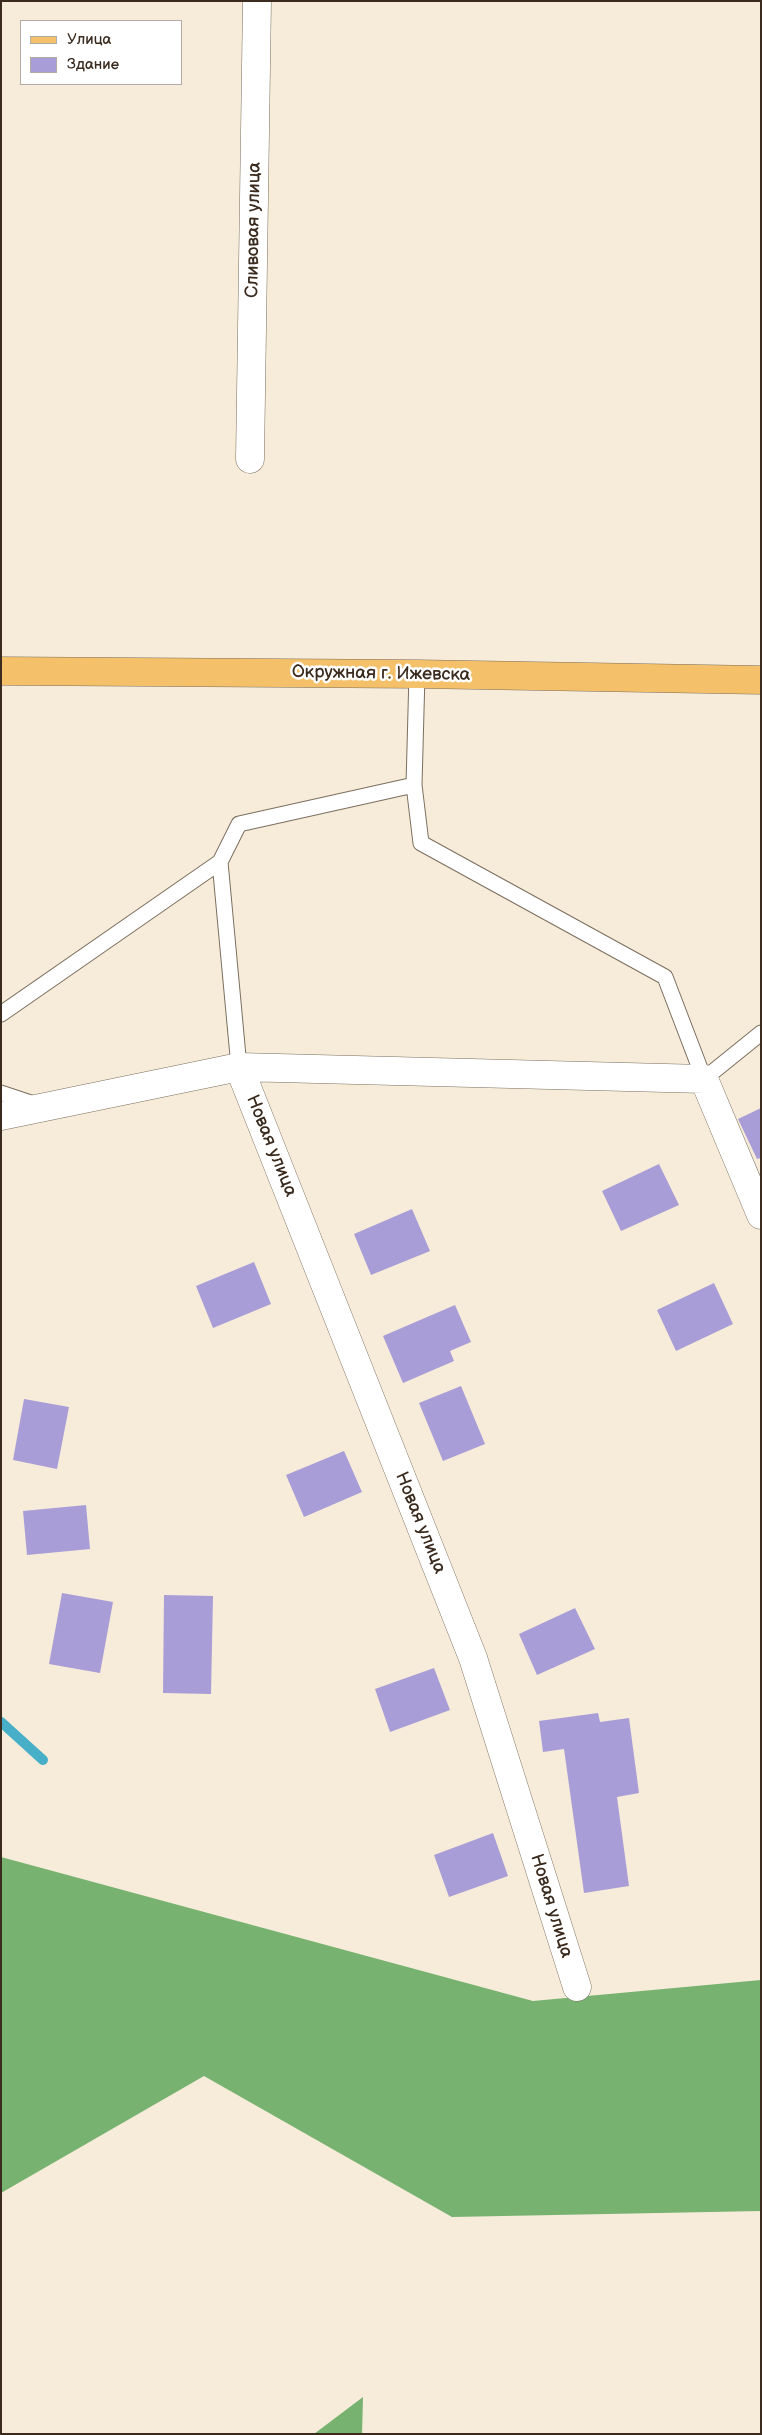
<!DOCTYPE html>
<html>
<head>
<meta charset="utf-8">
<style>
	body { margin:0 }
	#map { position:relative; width:762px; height:2435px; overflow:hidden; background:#f6ecd9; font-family:"Balsamiq Sans",sans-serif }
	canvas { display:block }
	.frame { position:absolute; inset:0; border:2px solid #3b2a1e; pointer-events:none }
	.legend { position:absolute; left:20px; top:20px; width:162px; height:65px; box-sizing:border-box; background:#fff; border:1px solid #b1aaa5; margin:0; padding:6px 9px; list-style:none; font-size:15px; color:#3b2a1e }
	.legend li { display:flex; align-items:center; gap:10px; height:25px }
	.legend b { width:25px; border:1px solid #b1aaa5 }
</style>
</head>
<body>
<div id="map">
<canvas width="762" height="2435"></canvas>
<div class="frame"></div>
<ul class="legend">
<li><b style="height:6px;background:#f4c16a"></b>Улица</li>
<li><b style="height:14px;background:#a99dd7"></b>Здание</li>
</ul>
</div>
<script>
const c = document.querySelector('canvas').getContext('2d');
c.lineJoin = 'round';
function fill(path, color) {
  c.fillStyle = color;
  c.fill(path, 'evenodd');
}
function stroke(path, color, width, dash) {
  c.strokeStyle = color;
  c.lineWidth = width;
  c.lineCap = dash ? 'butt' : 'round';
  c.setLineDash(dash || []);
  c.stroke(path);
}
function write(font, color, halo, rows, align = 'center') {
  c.font = font + ' "Balsamiq Sans",sans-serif';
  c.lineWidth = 5;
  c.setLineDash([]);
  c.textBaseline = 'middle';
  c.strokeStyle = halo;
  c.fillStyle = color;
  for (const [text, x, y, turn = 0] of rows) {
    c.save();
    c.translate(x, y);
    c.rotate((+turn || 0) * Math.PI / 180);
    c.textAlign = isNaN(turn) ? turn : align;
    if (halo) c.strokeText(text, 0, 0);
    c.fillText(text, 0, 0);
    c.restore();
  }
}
fill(new Path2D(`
	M1 1857 533 2001 761 1980V2211L452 2217 204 2076 1 2193Z
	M363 2397 362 2434H314Z`), '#78b271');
stroke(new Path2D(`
	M1 1722 43 1760`), '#48afc8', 10);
fill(new Path2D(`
	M761 1108V1158L757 1159 738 1119Z
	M659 1164 679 1205 621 1231 602 1191Z
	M412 1209 430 1251 371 1275 354 1234Z
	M254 1262 271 1304 213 1328 196 1286Z
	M714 1283 733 1324 676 1351 657 1310Z
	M455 1305 471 1342 450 1351 454 1361 403 1383 383 1336Z
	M461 1386 485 1444 443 1461 419 1403Z
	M24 1399 69 1407 57 1469 13 1460Z
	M344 1451 362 1492 304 1517 286 1475Z
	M86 1505 90 1549 27 1555 23 1511Z
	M62 1593 113 1602 100 1673 49 1664Z
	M164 1595 213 1596 211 1694 163 1693Z
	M575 1608 595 1649 537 1675 519 1634Z
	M434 1668 450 1710 390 1732 375 1689Z
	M598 1713 600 1722 629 1718 639 1793 617 1797 629 1886 584 1893 564 1749 543 1752 539 1721Z
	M493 1833 508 1876 449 1897 434 1855Z`), '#a99dd7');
const service = new Path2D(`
	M414 785 421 843 665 977 704 1079 761 1033
	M1 1014 220 862
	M239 1067 220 862 239 824 414 785 417 674
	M1 1093 37 1105`);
const minor = new Path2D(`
	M250 459 257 1
	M239 1067 473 1658 577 1987
	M1 1116 239 1067 704 1079 761 1215`);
const primary = new Path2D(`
	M1 671 417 674 761 680`);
stroke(service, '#7c6e5f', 17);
stroke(minor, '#7c6e5f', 29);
stroke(primary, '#7c6e5f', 29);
stroke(service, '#fff', 15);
stroke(minor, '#fff', 28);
stroke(primary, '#f4c16a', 28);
write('18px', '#3b2a1e', '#fff', [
	["Сливовая улица",254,230,-89],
	["Окружная г. Ижевска",381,674,1],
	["Новая улица",271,1146,68],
	["Новая улица",420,1523,68],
	["Новая улица",551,1906,73]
]);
</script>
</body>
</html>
